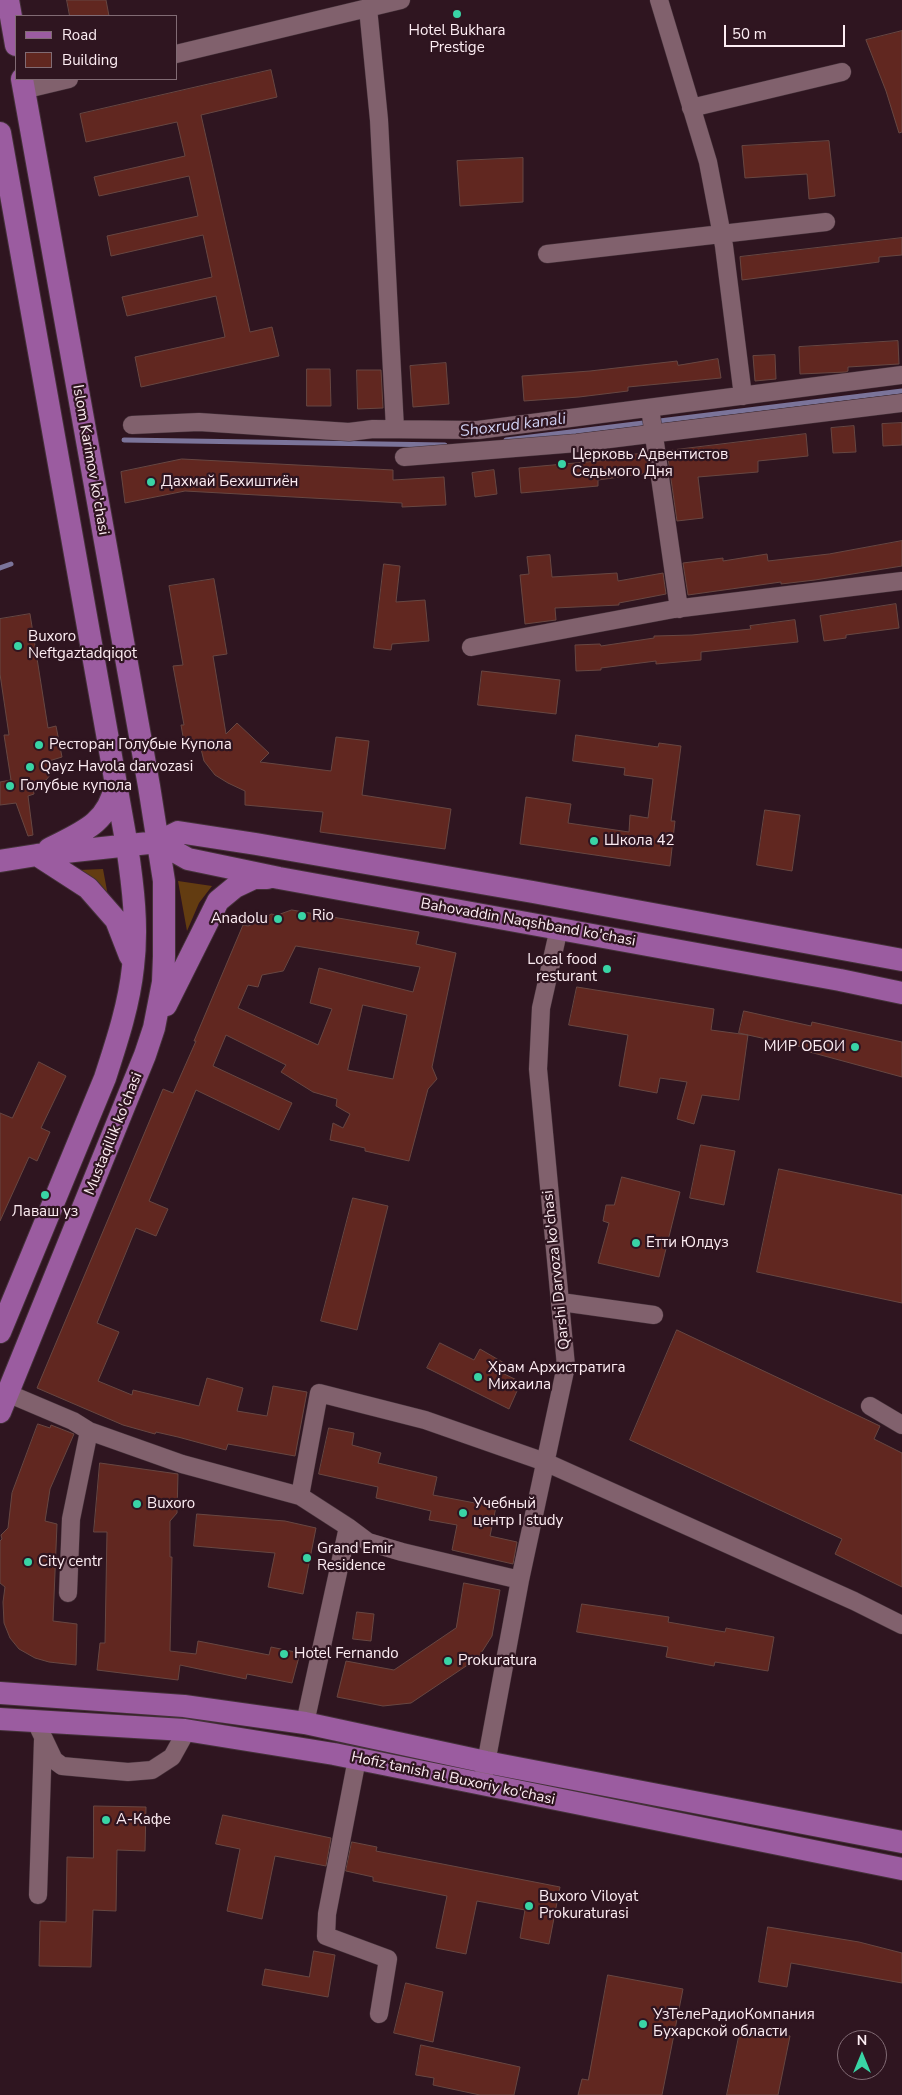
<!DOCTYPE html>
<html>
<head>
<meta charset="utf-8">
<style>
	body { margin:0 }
	#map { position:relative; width:902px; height:2095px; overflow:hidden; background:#2f1520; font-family:"Nunito Sans",sans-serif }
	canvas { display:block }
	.legend { position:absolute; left:15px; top:15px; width:162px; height:65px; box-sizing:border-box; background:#2f1520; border:1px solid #816b74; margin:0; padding:6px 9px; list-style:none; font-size:15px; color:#fdedf3 }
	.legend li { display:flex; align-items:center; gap:10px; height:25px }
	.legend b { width:25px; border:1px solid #816b74 }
	.north { position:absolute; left:837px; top:2030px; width:50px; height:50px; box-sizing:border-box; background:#2f1520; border:1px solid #816b74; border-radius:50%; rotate:0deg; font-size:14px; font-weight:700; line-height:20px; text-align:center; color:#fdedf3 }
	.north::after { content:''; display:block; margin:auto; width:18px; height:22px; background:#39d4a5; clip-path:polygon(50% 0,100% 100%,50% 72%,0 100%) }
	.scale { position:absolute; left:724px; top:25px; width:121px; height:22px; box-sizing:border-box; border:2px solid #fdedf3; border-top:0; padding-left:6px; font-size:15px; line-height:18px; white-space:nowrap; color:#fdedf3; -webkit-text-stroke:4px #2f1520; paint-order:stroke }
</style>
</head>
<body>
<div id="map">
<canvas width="902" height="2095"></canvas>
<ul class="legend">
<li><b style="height:6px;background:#9b5ca0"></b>Road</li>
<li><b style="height:14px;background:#612720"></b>Building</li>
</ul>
<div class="north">N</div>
<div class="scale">50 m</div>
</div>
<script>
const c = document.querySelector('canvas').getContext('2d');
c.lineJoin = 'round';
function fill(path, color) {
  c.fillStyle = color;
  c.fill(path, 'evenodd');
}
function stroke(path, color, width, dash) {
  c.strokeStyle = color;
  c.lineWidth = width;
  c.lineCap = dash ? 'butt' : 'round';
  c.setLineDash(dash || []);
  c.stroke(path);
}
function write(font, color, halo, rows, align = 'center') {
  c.font = font + ' "Nunito Sans",sans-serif';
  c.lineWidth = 4.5;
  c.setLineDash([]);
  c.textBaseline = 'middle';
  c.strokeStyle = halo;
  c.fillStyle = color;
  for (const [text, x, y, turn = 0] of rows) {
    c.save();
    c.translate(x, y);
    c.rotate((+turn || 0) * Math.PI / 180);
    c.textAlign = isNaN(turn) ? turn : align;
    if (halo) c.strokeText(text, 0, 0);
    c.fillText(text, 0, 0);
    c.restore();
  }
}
fill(new Path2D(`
	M103 869 108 896 101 885 79 870Z
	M178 881 212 886 199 903 187 931Z`), '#633c11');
stroke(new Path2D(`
	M124 440 445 445
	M506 440 902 391
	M0 568 11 564`), '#7b749a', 5);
const building = new Path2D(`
	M67 0H106L109 16H70Z
	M902 31V132L899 133 886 91 866 40Z
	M271 70 277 97 201 115 250 332 272 327 279 356 141 387 135 357 225 337 216 296 127 316 122 297 212 277 203 235 111 256 107 236 198 216 189 176 99 196 94 177 185 156 177 122 86 142 80 114Z
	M829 141 835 196 809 199 807 174 745 178 742 146Z
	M523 158V202L460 206 457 161Z
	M902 238V255L879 257V262L742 280 740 257Z
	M898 341 899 364 848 367V371L846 372 800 374 799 347Z
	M775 355 776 379 755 381 753 356Z
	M718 359 721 378 628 387V391L579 397 524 401 522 376 590 371 677 361 678 365Z
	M446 363 449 404 413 407 410 366Z
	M307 369H330L331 406H307Z
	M357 370H381L383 408 358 409Z
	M902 423V445L883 446 882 424Z
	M854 426 856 452 833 453 831 428Z
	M806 434 808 456 758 461V472L698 477 703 518 677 521 667 451Z
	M643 453H646L649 473 598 480V486L521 493 519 468 609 460V458Z
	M182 459 393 470V480L444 477 446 505 402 507V503L185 491 125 503 121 472Z
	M494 470 497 494 475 497 472 473Z
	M902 541V566L815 580 781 584V582L688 595 683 563 723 558V561L767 554 768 561 829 554Z
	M550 555 552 577 617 573 618 581 663 573 666 594 619 603V605L555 608 556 620 525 624 520 575 529 574 527 557Z
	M384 564 400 566 396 602 425 600 429 641 392 644 391 650 374 648Z
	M214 579 227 654 213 656 226 734 237 723 269 753 260 762 331 771 336 737 369 741 362 795 451 809 445 849 320 832 323 812 245 805V791L228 783 215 775 204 761 200 745 185 748 181 725H184L173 666 183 665 169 586Z
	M896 604 899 628 846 635V638L824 641 820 616Z
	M30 614 48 728 56 726 62 757 49 761 51 774 46 780 32 782 34 794 28 796 33 835 28 836 16 803 0 805V782L11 780 4 735H9L0 674V619Z
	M795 620 798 642 701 652V660L656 664V661L601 668V670L576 671 575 645 600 644 601 646 654 638V636L692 635 751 629 750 626Z
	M482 671 560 680 556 714 478 705Z
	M576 735 658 747 659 743 681 746 671 821H675L670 866 520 844 526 797 571 804 568 823 629 832 630 815 648 818 653 779 624 775 625 768 573 761Z
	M765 810 800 815 792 871 757 865Z
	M292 910 419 932 416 944 456 953 432 1067 437 1079 428 1089 409 1161 365 1151V1148L330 1140 333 1123 343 1128 350 1114 336 1106 337 1099 313 1092 281 1072 286 1065 226 1035 213 1066 292 1103 279 1130 196 1090 149 1201 168 1209 156 1236 136 1228 97 1323 119 1332 98 1381 132 1395 133 1390 199 1406 207 1378 243 1388 237 1411 267 1416 273 1386 307 1392 295 1456 228 1444 226 1450 178 1437 156 1432 155 1434 123 1425 37 1388 163 1089 173 1093 196 1041H194L243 925 248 926 263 920 271 914 277 915ZM296 946 420 967 413 992 319 968 310 1003 332 1009 318 1045 238 1008 248 985 258 987 262 975 283 971ZM363 1005 407 1015 393 1079 348 1070Z
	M577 987 714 1009 711 1030 748 1035 739 1100 702 1095 694 1124 677 1119 687 1082 660 1078 657 1093 619 1086 628 1035 569 1025Z
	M744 1011 811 1026 812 1022 902 1042V1077L806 1051 807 1048 739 1033Z
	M39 1062 66 1076 41 1128 50 1132 37 1161 29 1157 0 1221V1113L12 1118Z
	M701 1145 735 1151 724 1205 690 1198Z
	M779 1169 902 1195V1303L757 1272Z
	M622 1177 680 1192 659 1277 598 1263 609 1223 603 1221 606 1205H614Z
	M353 1198 388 1206 357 1330 321 1321Z
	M677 1330 880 1426 874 1439 902 1453V1587L835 1554 842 1539 630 1440Z
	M440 1343 474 1360 480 1349 504 1363 500 1372 521 1382 509 1409 427 1368Z
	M38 1424 50 1428 51 1425 74 1434 50 1489 45 1521 57 1524 53 1621 77 1624 76 1665 49 1662 35 1658 19 1649 10 1638 4 1623 3 1602 5 1587 0 1583V1541L2 1539 1 1535 8 1528 12 1493Z
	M329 1428 354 1433 352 1445 381 1453 378 1463 437 1477 433 1495 496 1507 490 1536 517 1542 513 1564 452 1550 457 1525 429 1520 431 1511 376 1498 378 1487 319 1474Z
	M100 1463 178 1474 177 1513 170 1521V1557H172L170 1651 196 1654 198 1641 269 1655 271 1647 300 1653 292 1683 247 1674 246 1679 180 1665 178 1680 97 1670 100 1643H105L107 1532H94Z
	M197 1514 285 1521 316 1528 303 1594 268 1587 275 1553 194 1546Z
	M464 1583 500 1590 492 1636 478 1658 411 1703 383 1706 337 1697 346 1661 394 1670 456 1628Z
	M582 1604 669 1617 668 1622 725 1632 726 1628 774 1637 768 1671 715 1662 714 1666 666 1657 668 1647 577 1632Z
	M357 1612 374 1614 371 1641 353 1639Z
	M94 1806 146 1807 145 1851 117 1850 116 1911 93 1910 91 1967 39 1966 40 1921 66 1922 67 1857 93 1858Z
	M223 1815 331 1838 326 1866 275 1856 262 1919 227 1911 240 1849 216 1844Z
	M352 1842 377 1847 376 1851 560 1887 549 1944 520 1938 525 1910 477 1901 466 1954 436 1948 447 1896 373 1881V1877L346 1871Z
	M768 1927 859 1942 902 1953V1983L791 1963 787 1987 759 1982Z
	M314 1951 335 1955 328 1997 262 1985 265 1969 309 1977Z
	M608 1975 683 1989 662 2095H578L582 2079 588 2080Z
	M406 1983 443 1992 433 2042 394 2033Z
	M741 2027 790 2036 778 2095H727Z
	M421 2045 520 2067 514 2095H480L433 2085 434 2078 416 2075Z`);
fill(building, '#612720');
stroke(building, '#674742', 1);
const minor = new Path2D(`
	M659 0 708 162 724 246 743 396
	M368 8 379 120 395 429
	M176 54 401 0
	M23 90 69 79
	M691 108 842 72
	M547 254 826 222
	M650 408 679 609
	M132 425 199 422 349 432 373 429 478 430 902 375
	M404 457 577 443 902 403
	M471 647 674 609 902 581
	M561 1302 654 1315
	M7 1393 73 1421 89 1431 182 1464 300 1496 348 1527 368 1542 402 1552 520 1580
	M870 1406 902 1425
	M300 1496 319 1393 425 1420 545 1462 854 1601 902 1625
	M68 1593 71 1519 89 1431
	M35 1720 54 1760 62 1766 128 1772 152 1770 172 1757 187 1730
	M305 1723 348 1527
	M357 1759 327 1914 326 1936 388 1959 379 2014
	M484 1774 520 1580 566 1366 538 1069 541 1008 559 928
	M38 1895 43 1740`);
const major = new Path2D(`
	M8 0 16 45
	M0 133 127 846C133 886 138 926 133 967 129 1005 117 1041 105 1078L0 1332
	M158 842 188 859 279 878 840 980 902 993
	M49 849C80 833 108 824 115 786
	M37 855 88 888 116 920 130 956
	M0 861 37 855 158 842 178 832 256 844 533 892 902 960
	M166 1005 218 901 235 887 254 878H267
	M0 1412 145 1055 154 1028 163 982 164 956V881L149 786 22 79
	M0 1693 184 1706 305 1723 486 1762 902 1842
	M0 1719 185 1730 334 1754 902 1869`);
stroke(minor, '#443139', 19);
stroke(major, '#443139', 24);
stroke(minor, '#81616d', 18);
stroke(major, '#9b5ca0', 22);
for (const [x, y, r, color] of [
	[457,14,5,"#39d4a5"],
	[562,464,5,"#39d4a5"],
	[151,482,5,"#39d4a5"],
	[18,646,5,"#39d4a5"],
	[39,745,5,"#39d4a5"],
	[30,767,5,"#39d4a5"],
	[10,786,5,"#39d4a5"],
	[594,841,5,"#39d4a5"],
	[302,916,5,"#39d4a5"],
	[278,919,5,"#39d4a5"],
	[607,969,5,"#39d4a5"],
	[855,1047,5,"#39d4a5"],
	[45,1195,5,"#39d4a5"],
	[636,1243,5,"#39d4a5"],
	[478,1377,5,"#39d4a5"],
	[137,1504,5,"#39d4a5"],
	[463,1513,5,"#39d4a5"],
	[307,1558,5,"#39d4a5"],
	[28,1562,5,"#39d4a5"],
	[284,1654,5,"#39d4a5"],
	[448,1661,5,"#39d4a5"],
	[106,1820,5,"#39d4a5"],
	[529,1906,5,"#39d4a5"],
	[643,2024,5,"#39d4a5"]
]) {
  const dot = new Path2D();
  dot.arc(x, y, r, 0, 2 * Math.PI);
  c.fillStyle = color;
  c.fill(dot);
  stroke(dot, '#2f1520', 2);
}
write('15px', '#fdedf3', '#2f1520', [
	["Hotel Bukhara",457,31,"center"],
	["Prestige",457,48,"center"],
	["Церковь Адвентистов",572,455],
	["Седьмого Дня",572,472],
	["Дахмай Бехиштиён",161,482],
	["Buxoro",28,637],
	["Neftgaztadqiqot",28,654],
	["Ресторан Голубые Купола",49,745],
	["Qayz Havola darvozasi",40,767],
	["Голубые купола",20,786],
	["Школа 42",604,841],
	["Rio",312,916],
	["Anadolu",268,919,"right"],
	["Local food",597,960,"right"],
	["resturant",597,977,"right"],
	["МИР ОБОИ",845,1047,"right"],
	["Лаваш уз",45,1212,"center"],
	["Етти Юлдуз",646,1243],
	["Храм Архистратига",488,1368],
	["Михаила",488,1385],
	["Buxoro",147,1504],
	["Учебный",473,1504],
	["центр I study",473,1521],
	["Grand Emir",317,1549],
	["Residence",317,1566],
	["City centr",38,1562],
	["Hotel Fernando",294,1654],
	["Prokuratura",458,1661],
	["А-Кафе",116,1820],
	["Buxoro Viloyat",539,1897],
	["Prokuraturasi",539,1914],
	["УзТелеРадиоКомпания",653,2015],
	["Бухарской области",653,2032]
], 'left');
write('15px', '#fdedf3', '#2f1520', [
	["Islom Karimov ko'chasi",90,460,80],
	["Bahovaddin Naqshband ko'chasi",528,923,10],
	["Mustaqillik ko'chasi",114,1134,-68],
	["Qarshi Darvoza ko'chasi",557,1270,-96],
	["Hofiz tanish al Buxoriy ko'chasi",453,1779,12]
]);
write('italic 16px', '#cfd0f2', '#2f1520', [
	["Shoxrud kanali",513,426,-7]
]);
</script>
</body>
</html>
